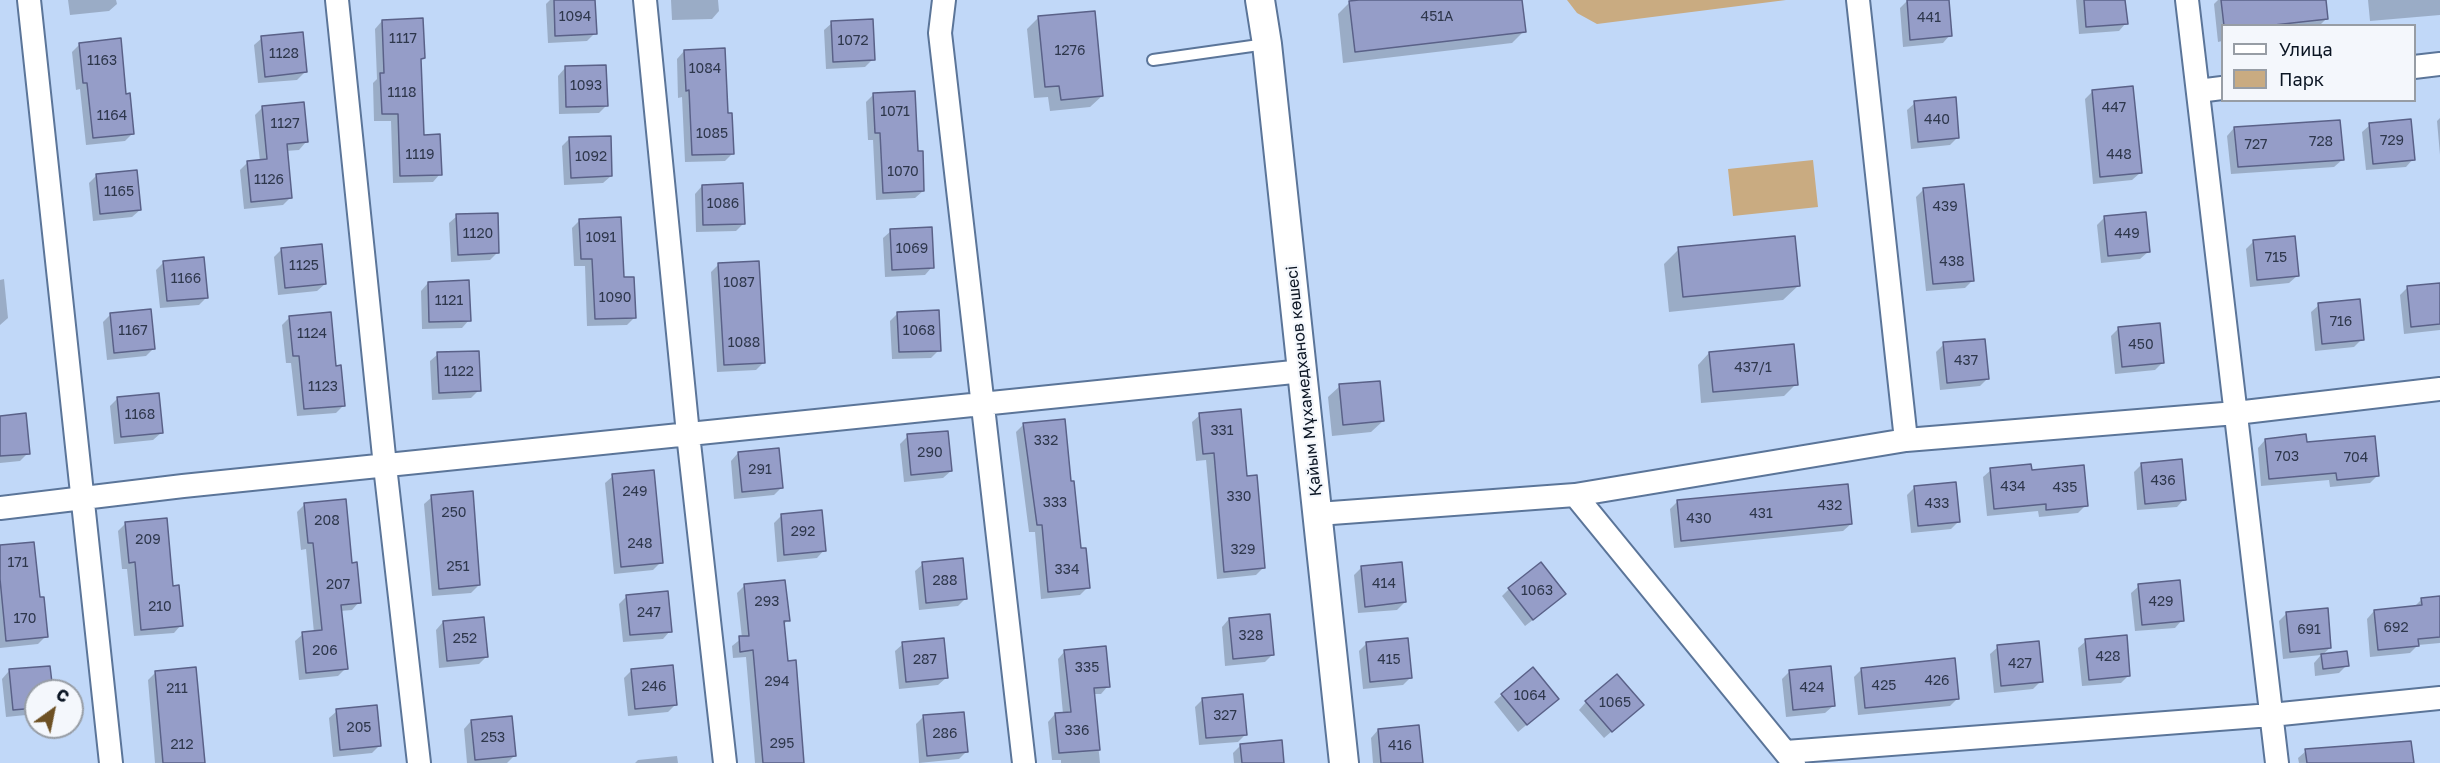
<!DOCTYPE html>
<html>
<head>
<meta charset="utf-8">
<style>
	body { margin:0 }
	#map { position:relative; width:2440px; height:763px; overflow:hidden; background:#c1d8f8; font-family:"Golos Text",sans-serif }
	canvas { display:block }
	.legend { position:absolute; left:2221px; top:24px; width:195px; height:78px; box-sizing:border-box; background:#f4f7fc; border:2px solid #979da5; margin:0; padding:8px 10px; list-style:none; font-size:18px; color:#0b1523 }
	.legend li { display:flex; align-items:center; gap:12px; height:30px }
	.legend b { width:30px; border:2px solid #979da5 }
	.north { position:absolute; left:24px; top:679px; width:60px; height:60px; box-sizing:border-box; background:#f4f7fc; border:2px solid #979da5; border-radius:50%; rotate:33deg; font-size:16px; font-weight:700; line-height:24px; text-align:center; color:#0b1523 }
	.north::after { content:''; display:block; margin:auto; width:21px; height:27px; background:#6d5023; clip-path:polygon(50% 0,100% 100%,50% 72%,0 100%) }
</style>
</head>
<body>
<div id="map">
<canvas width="2440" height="763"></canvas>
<ul class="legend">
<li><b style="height:8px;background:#fff"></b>Улица</li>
<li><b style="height:16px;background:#c9ab81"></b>Парк</li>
</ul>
<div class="north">С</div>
</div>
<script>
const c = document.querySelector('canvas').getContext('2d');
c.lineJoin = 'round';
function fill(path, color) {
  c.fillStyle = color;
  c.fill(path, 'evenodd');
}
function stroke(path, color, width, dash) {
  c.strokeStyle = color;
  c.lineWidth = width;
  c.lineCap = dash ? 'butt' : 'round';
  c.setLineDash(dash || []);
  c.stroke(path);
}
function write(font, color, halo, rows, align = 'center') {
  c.font = font + ' "Golos Text",sans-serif';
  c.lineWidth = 4.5;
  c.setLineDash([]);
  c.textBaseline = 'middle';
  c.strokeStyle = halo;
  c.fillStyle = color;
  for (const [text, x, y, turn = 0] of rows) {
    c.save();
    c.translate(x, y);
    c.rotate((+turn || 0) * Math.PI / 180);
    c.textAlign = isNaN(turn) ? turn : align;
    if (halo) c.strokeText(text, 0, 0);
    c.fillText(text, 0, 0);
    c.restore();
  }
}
fill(new Path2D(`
	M1567 0H1786L1597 24 1577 13Z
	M1813 160 1818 207 1733 216 1728 169Z`), '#c9ab81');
fill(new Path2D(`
	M68 0H116L117 4 109 11 70 15Z
	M550 0H594L595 33 587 41 548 43 546 4Z
	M671 0H718L719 11 712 19 672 20Z
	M1371 0H1520L1524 31 1512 43 1343 63 1338 14 1349 3Z
	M1947 0 1950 35 1943 43 1903 47 1900 8 1907 1Z
	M2076 0H2124L2126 23 2119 31 2079 34Z
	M2218 0H2324L2326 19 2319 26H2222V41L2218 42 2214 4Z
	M2368 0H2440V15L2370 21Z
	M1039 17 1102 96 1090 107 1050 111 1048 97 1034 98 1027 29Z
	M382 21 423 58 420 62 423 136 440 174 433 182 393 183 391 121H374L373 83 377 79 375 29Z
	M832 23 873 59 865 67 826 69 824 30Z
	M262 38 305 72 297 80 258 83 254 45Z
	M80 44 133 133 125 141 86 145 80 89 76 90 72 52Z
	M684 51 727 115 733 153 725 161 685 162 682 97 678 98 677 59Z
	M565 68 607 105 599 113 559 114 558 76Z
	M2092 92 2140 173 2132 180 2093 184 2085 99Z
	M874 94 916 153 923 191 915 198 876 200 873 140H868L866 102Z
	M1915 103 1958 137 1950 145 1911 149 1907 110Z
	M263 107 306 142 299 150 286 151 291 197 283 205 244 209 240 170 247 163 260 162 255 115Z
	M2440 118V155L2437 121Z
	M2370 125 2413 159 2406 167 2366 170 2362 132Z
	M2234 128 2342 160 2334 167 2231 174 2227 136Z
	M569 139 611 176 603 183 564 185 562 146Z
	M97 175 140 210 132 217 93 221 89 183Z
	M702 186 744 223 736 231 696 232 695 194Z
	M1923 190 1973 280 1965 288 1926 291 1916 197Z
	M457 216 498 252 490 260 451 262 449 223Z
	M2105 217 2148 252 2140 259 2101 263 2097 225Z
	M580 220 635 317 627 325 587 326 585 266H574L572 228Z
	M891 231 932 267 925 275 885 277 883 238Z
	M2254 241 2297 276 2289 283 2250 287 2246 249Z
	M282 249 325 284 317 291 278 295 274 257Z
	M1679 249 1799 285 1783 300 1669 312 1664 264Z
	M164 262 207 297 199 305 160 308 156 270Z
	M718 265 764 362 756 370 717 372 711 272Z
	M4 279 8 318 0 325V280Z
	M428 283 469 320 462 328 422 329 421 291Z
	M2440 284V330L2404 334 2400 295 2407 288Z
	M2319 305 2362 339 2354 347 2315 351 2311 312Z
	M898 313 939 350 931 358 892 359 890 321Z
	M111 314 154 348 146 356 107 360 103 322Z
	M290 317 335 367 344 405 336 413 297 416 291 363H286L282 325Z
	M2119 328 2162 363 2155 370 2115 374 2111 336Z
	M1944 344 1987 379 1980 386 1940 390 1936 352Z
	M1709 353 1796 384 1784 396 1701 403 1698 365Z
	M438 354 479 390 471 398 432 400 430 361Z
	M1340 386 1383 421 1371 432 1332 436 1328 397Z
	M118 398 161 433 153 440 114 444 110 406Z
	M1200 415 1246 477 1264 567 1256 575 1217 579 1206 460 1196 461 1192 422Z
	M0 417 28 453 20 461 0 463Z
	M1024 424 1079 550 1088 587 1080 595 1041 599 1035 532H1029L1016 432Z
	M908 436 951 471 943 478 904 482 900 444Z
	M2265 440 2305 443 2377 476 2370 483 2330 487 2329 480 2261 486 2258 448Z
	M738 453 781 488 774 495 734 499 731 461Z
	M2141 465 2184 499 2177 507 2137 510 2134 472Z
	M1991 470 2086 505 2078 513 2039 517 2038 511 1987 516 1983 477Z
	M613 476 661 562 653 570 614 574 605 483Z
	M1915 487 1958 522 1951 529 1911 533 1907 495Z
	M432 497 479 585 471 593 432 596 424 504Z
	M1677 502 1851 524 1843 531 1674 548 1670 509Z
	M305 504 351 565 359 602 352 610 340 611 346 668 338 676 299 680 295 641 303 634 314 633 306 549 301 550 297 512Z
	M781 516 824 550 817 558 777 562 774 523Z
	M126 523 172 587 181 625 174 633 134 636 127 569H122L118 531Z
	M0 546 39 598 46 636 38 644 0 648Z
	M923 564 966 598 958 606 919 610 915 571Z
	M1361 568 1405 602 1397 610 1358 613 1354 575Z
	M745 585 788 620 783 625 802 763H755L746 657 733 658 732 646 742 638 737 593Z
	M2139 586 2182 620 2175 628 2135 631 2131 593Z
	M1509 589 1556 602 1525 626 1502 596Z
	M627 596 670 631 663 639 623 642 619 604Z
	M2440 598V643L2418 645 2410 653 2370 657 2367 619 2374 611 2414 607 2422 599Z
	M2287 613 2330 648 2322 655 2347 665 2339 673 2315 676 2314 663 2321 655 2283 659 2279 621Z
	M1229 619 1273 654 1265 662 1225 666 1222 627Z
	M443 622 486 657 479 664 439 668 436 630Z
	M2086 641 2129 675 2121 683 2082 686 2078 648Z
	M1367 643 1410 678 1403 685 1363 689 1359 651Z
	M903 644 946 678 938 685 899 689 895 651Z
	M1998 647 2041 681 2033 689 1994 693 1990 654Z
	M1065 651 1108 686 1101 694H1093L1100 763H1061V760H1052L1048 722 1055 714H1063L1058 659Z
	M1862 669 1958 698 1950 706 1858 715 1854 677Z
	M632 670 675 705 668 712 628 716 624 678Z
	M9 671 51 691H36V714L6 717 2 679Z
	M1790 671 1833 706 1825 713 1786 717 1782 679Z
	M155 673 203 763H155L148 680Z
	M1502 695 1549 706 1518 732 1494 702Z
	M1203 699 1246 734 1238 742 1199 745 1195 707Z
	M1586 702 1634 712 1604 738 1579 710Z
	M337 711 380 745 372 753 333 757 329 718Z
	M923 717 967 751 959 759 919 763 916 724Z
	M471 721 514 756 507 763H467L464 729Z
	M1378 730 1422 763H1373L1371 738Z
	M1241 745 1282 763H1234L1233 753Z
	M2306 751 2412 763H2299L2298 758Z
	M677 756 678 763H635L638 760Z`), '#0003');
const building = new Path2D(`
	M554 0H595L597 34 555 36Z
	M1359 0H1522L1526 32 1355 52 1349 1Z
	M1907 0H1949L1952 36 1910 40Z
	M2084 0H2125L2128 24 2086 27Z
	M2221 0H2326L2328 19 2265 26H2224Z
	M1095 11 1103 96 1061 100 1059 86 1045 87 1038 16Z
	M423 18 425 58 421 59 424 135 440 134 442 175 400 176 398 114H382L380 73H384L382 20Z
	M873 19 875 60 833 62 831 21Z
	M303 32 307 72 265 77 261 36Z
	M121 38 126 94 130 93 134 134 93 138 87 83H83L79 43Z
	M725 48 728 113H732L734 154 692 155 689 90 686 91 684 50Z
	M606 65 608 106 566 107 565 66Z
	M2133 86 2142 173 2100 177 2092 90Z
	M915 91 918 151H923L924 191 883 193 880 133H875L873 93Z
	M1956 97 1959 138 1918 142 1914 101Z
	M304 102 308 142 287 144 292 198 251 202 247 161 267 159 262 106Z
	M2411 119 2415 160 2373 164 2369 123Z
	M2340 120 2344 160 2238 167 2234 127Z
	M611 136 612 176 571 178 569 137Z
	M137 170 141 210 100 214 96 174Z
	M743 183 745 224 703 225 702 185Z
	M1964 184 1974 281 1933 284 1923 188Z
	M2146 212 2150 252 2108 256 2104 216Z
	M498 213 499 253 458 255 456 214Z
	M621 217 624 277H634L636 318 595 319 592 259H581L579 219Z
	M932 227 934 268 892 270 890 229Z
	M1795 236 1800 286 1683 297 1678 247Z
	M2295 236 2299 276 2257 280 2253 240Z
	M322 244 326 284 285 288 281 248Z
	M204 257 208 298 167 301 163 261Z
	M759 261 765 363 724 365 718 263Z
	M469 280 471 321 429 322 428 282Z
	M2440 283V324L2411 327 2407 286Z
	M2360 299 2364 340 2322 344 2318 303Z
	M151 309 155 349 114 353 110 313Z
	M939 310 941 351 899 352 897 312Z
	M331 312 336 366 341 365 345 406 304 409 299 356H293L289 316Z
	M2160 323 2164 363 2122 367 2118 327Z
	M1985 339 1989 379 1947 383 1943 342Z
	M1794 344 1798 385 1713 392 1709 352Z
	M479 351 481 391 439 393 437 352Z
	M1380 381 1384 421 1343 425 1339 384Z
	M159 393 163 433 121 437 117 397Z
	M1241 409 1247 476 1257 475 1265 568 1224 572 1214 453 1203 454 1199 413Z
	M26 413 30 454 0 456V416Z
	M1065 419 1071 481H1074L1081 548H1086L1090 588 1048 592 1042 525H1037L1023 423Z
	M948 431 952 471 911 475 907 434Z
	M2306 434 2307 442 2375 436 2379 476 2337 480 2336 473 2269 479 2265 439Z
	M779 448 783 488 742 492 738 452Z
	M2182 459 2186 500 2145 504 2141 463Z
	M2031 464 2032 470 2084 465 2088 506 2046 510V504L1994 509 1990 468Z
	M654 470 663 563 621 567 612 474Z
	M1956 482 1960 522 1918 526 1914 486Z
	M1848 484 1852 524 1681 541 1677 500Z
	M473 491 480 585 439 589 431 495Z
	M346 499 352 563 357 562 361 603 341 605 348 669 306 673 302 632 322 630 313 543H308L304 503Z
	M822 510 826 551 784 555 781 514Z
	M167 518 173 586 179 585 183 626 141 630 135 562 129 563 125 522Z
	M34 542 40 597H44L48 637 6 641 0 579V545Z
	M963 558 967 599 926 603 922 562Z
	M1402 562 1406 602 1365 607 1361 566Z
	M1541 562 1566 594 1533 620 1508 588Z
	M785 580 790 621H784L788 661 796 660 804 763H763L753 650 740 652 739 636H749L744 584Z
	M2180 580 2184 621 2142 625 2138 584Z
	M668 591 672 632 630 635 626 595Z
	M2440 596V637L2418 639 2419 646 2378 650 2374 610 2422 605 2421 598Z
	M2328 608 2331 648 2290 652 2286 612Z
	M1270 614 1274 655 1233 659 1229 618Z
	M484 617 488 657 447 661 443 621Z
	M2127 635 2130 676 2089 680 2085 639Z
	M944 638 948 678 906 682 902 642Z
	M1408 638 1412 678 1370 682 1366 642Z
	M2039 641 2043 682 2001 686 1997 645Z
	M1106 646 1110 687 1094 688 1100 750 1059 753 1055 713 1071 712 1064 650Z
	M2347 651 2349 666 2323 669 2321 654Z
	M1955 658 1959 699 1865 708 1861 668Z
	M673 665 677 705 635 709 631 669Z
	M50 666 53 691H36V708L13 710 9 669Z
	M1831 666 1835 706 1793 710 1789 670Z
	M196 667 205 763H163L155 671Z
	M1533 667 1559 699 1527 725 1501 694Z
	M1617 674 1644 705 1612 732 1585 701Z
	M1243 694 1247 735 1206 738 1202 698Z
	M377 705 381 746 340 750 336 709Z
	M964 712 968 752 927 756 923 715Z
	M512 716 516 756 475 760 471 720Z
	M1419 725 1423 763H1381L1378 729Z
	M1282 740 1284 763H1242L1240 744Z
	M2411 741 2414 763H2307L2305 749Z`);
fill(building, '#959dc8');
stroke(building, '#5a6188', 1.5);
const service = new Path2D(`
	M1153 60 1266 44`);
const minor = new Path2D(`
	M29 0 111 763
	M337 0 385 466 419 763
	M645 0 688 434 725 763
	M944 0 940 33 1024 763
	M1858 0 1906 440
	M2187 0 2277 763
	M2414 67 2440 64
	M2198 91 2222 88
	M1575 495 1906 440 2236 413 2440 389
	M0 508 183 486 1303 371
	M1318 514 1575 495 1794 763
	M1786 752 2271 715 2440 698`);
const tertiary = new Path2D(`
	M1260 0 1267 44 1344 763`);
stroke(service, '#5b7599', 14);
stroke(minor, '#5b7599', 26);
stroke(tertiary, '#5b7599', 32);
stroke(service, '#fff', 10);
stroke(minor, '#fff', 22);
stroke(tertiary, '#fff', 28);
write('14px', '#2e374c', null, [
	["1094",575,17],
	["451А",1437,17],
	["441",1929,18],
	["1117",403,39],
	["1072",853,41],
	["1276",1070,51],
	["1128",284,54],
	["1163",102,61],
	["1084",705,69],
	["1093",586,86],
	["1118",402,93],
	["447",2114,108],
	["1071",895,112],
	["1164",112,116],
	["440",1937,120],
	["1127",285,124],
	["1085",712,134],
	["729",2392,141],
	["728",2321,142],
	["727",2256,145],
	["1119",420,155],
	["448",2119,155],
	["1092",591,157],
	["1070",903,172],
	["1126",269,180],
	["1165",119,192],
	["1086",723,204],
	["439",1945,207],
	["1120",478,234],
	["449",2127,234],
	["1091",601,238],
	["1069",912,249],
	["715",2276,258],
	["438",1952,262],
	["1125",304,266],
	["1166",186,279],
	["1087",739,283],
	["1090",615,298],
	["1121",449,301],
	["716",2341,322],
	["1167",133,331],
	["1068",919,331],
	["1124",312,334],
	["1088",744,343],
	["450",2141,345],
	["437",1966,361],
	["437/1",1753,368],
	["1122",459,372],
	["1123",323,387],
	["1168",140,415],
	["331",1222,431],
	["332",1046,441],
	["290",930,453],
	["703",2287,457],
	["704",2356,458],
	["291",760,470],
	["436",2163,481],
	["434",2013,487],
	["435",2065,488],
	["249",635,492],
	["330",1239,497],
	["333",1055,503],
	["433",1937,504],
	["432",1830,506],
	["250",454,513],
	["431",1761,514],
	["430",1699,519],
	["208",327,521],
	["292",803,532],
	["209",148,540],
	["248",640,544],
	["329",1243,550],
	["171",18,563],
	["251",458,567],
	["334",1067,570],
	["288",945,581],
	["414",1384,584],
	["207",338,585],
	["1063",1537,591],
	["293",767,602],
	["429",2161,602],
	["210",160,607],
	["247",649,613],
	["170",25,619],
	["692",2396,628],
	["691",2309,630],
	["328",1251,636],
	["252",465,639],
	["206",325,651],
	["428",2108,657],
	["287",925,660],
	["415",1389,660],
	["427",2020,664],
	["335",1087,668],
	["426",1937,681],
	["294",777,682],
	["425",1884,686],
	["246",654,687],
	["424",1812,688],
	["211",177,689],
	["1064",1530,696],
	["1065",1615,703],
	["327",1225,716],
	["205",359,728],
	["336",1077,731],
	["286",945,734],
	["253",493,738],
	["295",782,744],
	["212",182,745],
	["416",1400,746]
]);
write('16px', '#0b1523', '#f4f7fc', [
	["Қайым Мұхамедханов көшесі",1304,381,-96]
]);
</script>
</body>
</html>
